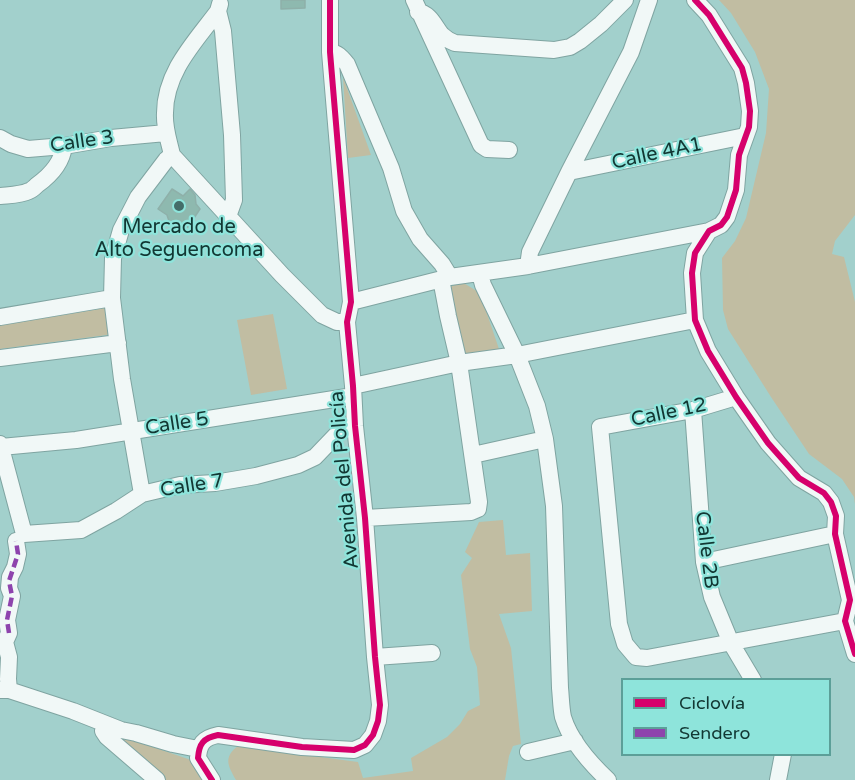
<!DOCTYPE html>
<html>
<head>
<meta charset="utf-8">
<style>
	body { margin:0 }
	#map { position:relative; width:855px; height:780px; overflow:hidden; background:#a2d0cc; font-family:"Varela Round",sans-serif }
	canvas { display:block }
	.legend { position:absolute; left:621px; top:678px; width:210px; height:78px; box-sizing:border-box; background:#8ee4db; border:2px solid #5c9f98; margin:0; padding:8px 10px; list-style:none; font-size:18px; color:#123733 }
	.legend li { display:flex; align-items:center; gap:12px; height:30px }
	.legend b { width:30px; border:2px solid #5c9f98 }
</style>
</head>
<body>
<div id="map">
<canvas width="855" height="780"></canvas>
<ul class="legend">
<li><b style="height:8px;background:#d6006c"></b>Ciclovía</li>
<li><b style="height:8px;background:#8e44ad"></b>Sendero</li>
</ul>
</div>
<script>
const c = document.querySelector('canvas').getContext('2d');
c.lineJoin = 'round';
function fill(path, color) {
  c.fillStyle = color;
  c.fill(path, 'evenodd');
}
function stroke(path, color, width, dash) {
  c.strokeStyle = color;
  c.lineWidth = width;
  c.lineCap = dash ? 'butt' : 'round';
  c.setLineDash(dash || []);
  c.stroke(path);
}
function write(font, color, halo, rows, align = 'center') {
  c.font = font + ' "Varela Round",sans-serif';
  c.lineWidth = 4.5;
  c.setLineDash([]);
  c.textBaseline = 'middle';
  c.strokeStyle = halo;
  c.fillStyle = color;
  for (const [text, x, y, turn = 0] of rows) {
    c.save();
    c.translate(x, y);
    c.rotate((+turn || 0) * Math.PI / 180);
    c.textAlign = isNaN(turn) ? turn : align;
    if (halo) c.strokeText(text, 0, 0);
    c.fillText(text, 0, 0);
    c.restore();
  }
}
fill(new Path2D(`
	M719 0H855V215L835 241 832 254 844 257 855 302V504L854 497 842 479 809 454 771 397 728 329 723 310 722 258 735 241 746 218 766 133 769 89 755 52 731 13Z
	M343 77 371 155 348 158Z
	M462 282 480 293 499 349 461 356 447 288Z
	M105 308 108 312 110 332 107 335 0 349V325Z
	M273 314 287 389 251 395 237 320Z
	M503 520 506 555 530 553 532 611 499 614 511 648 521 744 513 746 509 756 505 780H236C228 766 223 757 238 746L358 762 363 778 413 771 411 758 447 737 460 724 468 711 480 705 477 667 470 649 461 575 472 558 465 552 479 522Z
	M112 733 191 760 204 780H164Z`), '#c1bda2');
const building = new Path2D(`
	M281 0H305V8L281 9Z
	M172 189 183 196 190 189 195 195 196 204 200 209 188 227 177 226 169 221 167 215 158 209Z`);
fill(building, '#8eb9af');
stroke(building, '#8eb0a9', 1.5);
const minor = new Path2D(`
	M414 0 481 145 487 149 509 150
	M695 0 709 15 742 68 746 83 750 111 749 127 739 155 736 190 727 217 721 225 709 231 695 253 692 273 695 320 708 351 736 397 768 443 799 478 824 493 831 502 836 516 835 534 850 600 845 621 855 654
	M220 4 218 11 223 31 232 135 234 200 230 211 226 215
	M218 11C195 42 165 72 165 113 164 128 169 141 172 155L282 275 322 315 337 322H347
	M418 12C430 13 435 27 442 35 446 39 450 41 455 43L554 50 570 47 580 41 601 24 625 0
	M330 52C338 53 341 57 347 64L391 168 404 211 420 239 442 264 450 277
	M0 138 11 144 28 149 64 146 111 138 166 133
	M569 172 745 136
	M0 196C9 195 21 195 29 191 32 190 35 187 37 185 51 175 62 163 64 146
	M528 266 530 252 569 172 631 52 649 0
	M480 274 483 285 517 355 537 406 545 439 554 506 560 688C561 697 561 708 563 717 570 740 591 764 608 780
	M351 302 450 277 528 266 709 231
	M0 317 112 298
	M0 358 118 343
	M353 386 459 363 517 355 695 320
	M736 397 693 410 600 427 619 624 625 644 636 657 647 658 845 621
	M693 410 704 562 712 597 731 643 753 680
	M0 444 24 534
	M1 447 76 440 353 396
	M473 455 545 439
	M142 494 122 379 112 298 113 258 121 230 138 197 166 160 172 155
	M365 518 471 512 478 509 479 502 459 363 448 316 441 279
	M24 534 81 530 116 511 142 494 180 485 215 483 256 476 298 465 315 457 340 431 355 426
	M704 562 835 534
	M375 657 432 653
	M0 690H9L73 711 121 730 136 733 173 744 198 749
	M9 690 8 679 9 657 5 642 9 633 7 620 12 596 9 588 10 577 15 567 18 554 16 541
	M105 724 103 731 107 737 157 780
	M528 752 575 741
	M212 780 198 758C199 744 203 738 218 735L302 747 354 750 365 745 373 735 378 721 380 705 375 657 365 518 355 426 353 386 347 322 351 302 330 52V0
	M778 780 783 754`);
stroke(minor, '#7fa4a1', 18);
stroke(minor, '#f1f8f7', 16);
stroke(new Path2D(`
	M9 633 7 620 12 596 9 581 18 554 16 541`), '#8e44ad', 4.5, [9, 4.5]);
stroke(new Path2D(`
	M695 0 709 15 742 68 746 83 750 111 749 127 739 155 736 190 727 217 721 225 709 231 695 253 692 273 695 320 708 351 736 397 768 443 799 478 824 493 831 502 836 516 835 534 850 600 845 621 855 654
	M212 780 198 758C199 744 203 738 218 735L302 747 354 750 365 745 373 735 378 721 380 705 375 657 365 518 355 426 353 386 347 322 351 302 330 52V0`), '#d6006c', 6);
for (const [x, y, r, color] of [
	[179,206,6,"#446d69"]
]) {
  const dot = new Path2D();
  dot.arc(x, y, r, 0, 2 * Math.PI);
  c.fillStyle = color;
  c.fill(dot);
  stroke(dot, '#8ee4db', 2);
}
write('20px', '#123733', '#8ee4db', [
	["Calle 3",82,142,-8],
	["Calle 4A1",657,154,-12],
	["Calle 12",669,413,-12],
	["Calle 5",177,424,-9],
	["Avenida del Policía",345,480,-95],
	["Calle 7",192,486,-9],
	["Calle 2B",706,550,83]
]);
write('20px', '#123733', '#8ee4db', [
	["Mercado de",179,228],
	["Alto Seguencoma",179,251]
]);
</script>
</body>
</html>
